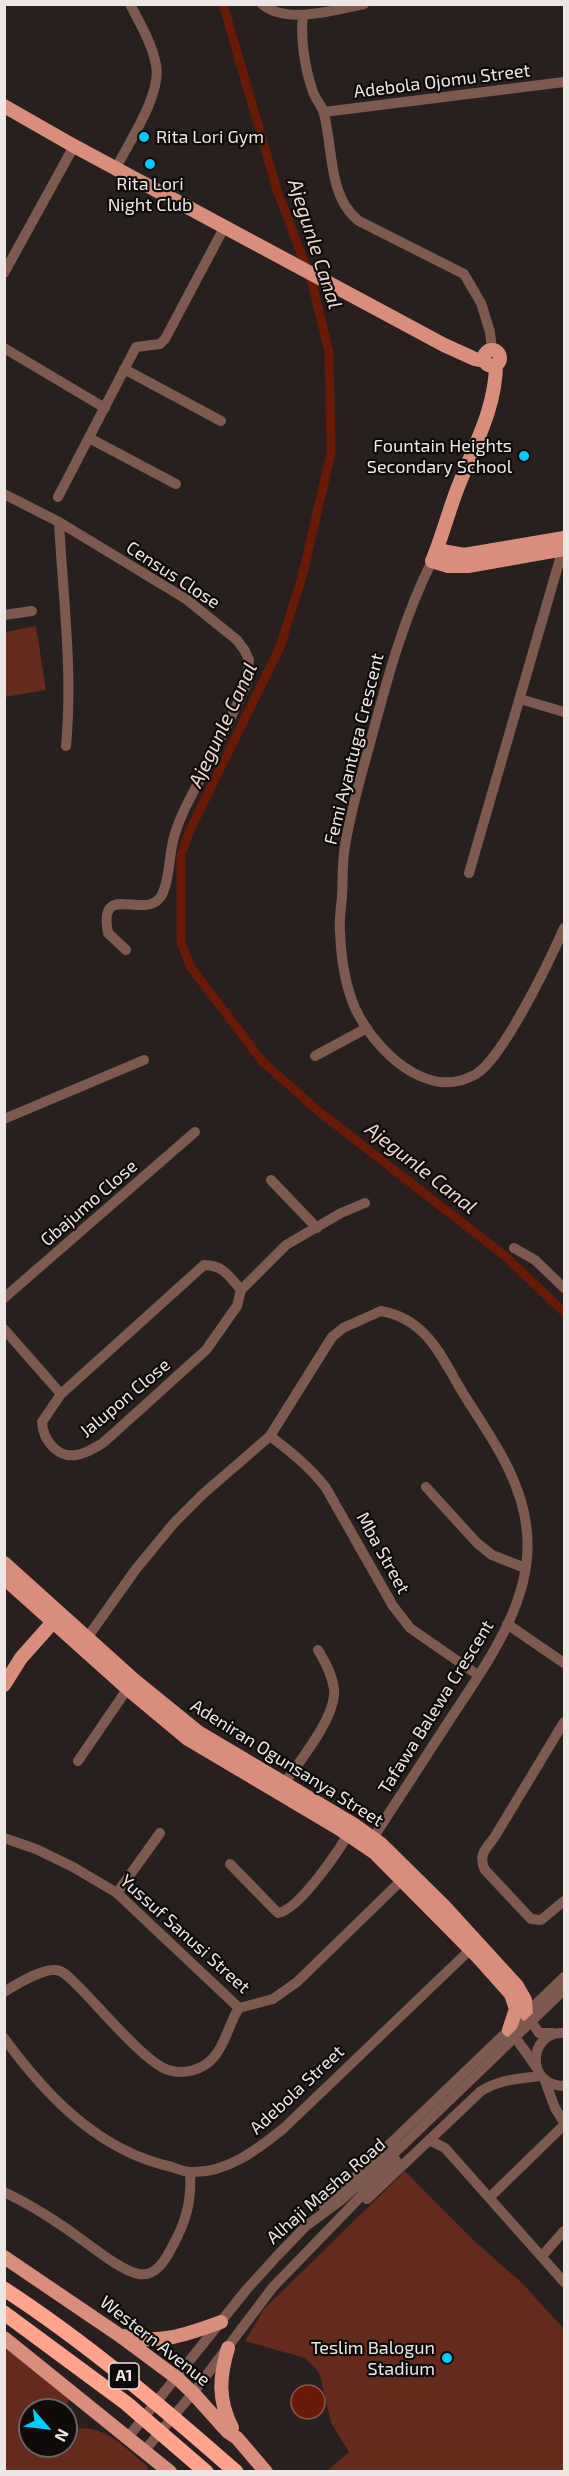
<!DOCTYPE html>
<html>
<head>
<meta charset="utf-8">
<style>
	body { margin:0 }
	#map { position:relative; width:569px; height:2476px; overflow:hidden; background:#28201e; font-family:"Exo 2",sans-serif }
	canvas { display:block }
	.frame { position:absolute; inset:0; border:6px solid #ece6e5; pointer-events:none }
	.north { position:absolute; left:18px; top:2398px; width:60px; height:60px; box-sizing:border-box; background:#0e0b0a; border:2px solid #676362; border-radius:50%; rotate:118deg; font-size:16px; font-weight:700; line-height:24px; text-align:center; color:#ece6e5 }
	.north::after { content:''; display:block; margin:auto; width:21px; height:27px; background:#01cbf9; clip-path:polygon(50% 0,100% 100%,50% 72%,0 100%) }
</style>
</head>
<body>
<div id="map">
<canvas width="569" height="2476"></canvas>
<div class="frame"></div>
<div class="north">N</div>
</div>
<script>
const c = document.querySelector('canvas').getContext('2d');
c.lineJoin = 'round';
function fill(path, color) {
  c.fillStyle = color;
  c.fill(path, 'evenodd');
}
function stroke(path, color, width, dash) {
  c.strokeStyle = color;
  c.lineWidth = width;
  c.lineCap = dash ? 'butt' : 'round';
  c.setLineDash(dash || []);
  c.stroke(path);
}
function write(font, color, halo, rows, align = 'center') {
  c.font = font + ' "Exo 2",sans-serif';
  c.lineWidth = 4.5;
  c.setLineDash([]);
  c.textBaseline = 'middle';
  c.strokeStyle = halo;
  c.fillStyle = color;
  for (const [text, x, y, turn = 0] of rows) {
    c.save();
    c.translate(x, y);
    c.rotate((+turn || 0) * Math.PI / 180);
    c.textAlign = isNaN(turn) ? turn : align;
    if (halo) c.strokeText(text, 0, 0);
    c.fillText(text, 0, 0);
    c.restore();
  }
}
fill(new Path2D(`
	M36 626 46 690 5 697V632Z
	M405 2171 471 2238 523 2284 564 2329V2471H327L349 2452 331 2423 320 2375 316 2369 305 2358 245 2341 264 2309Z
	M4 2345 71 2397 64 2410H30V2446H66V2434L70 2437 74 2429C105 2424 124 2447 147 2466L149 2471H5Z`), '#642a1c');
const water = new Path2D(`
	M291 2402a17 17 0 1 1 34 0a17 17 0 1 1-34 0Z`);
fill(water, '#671a06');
stroke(water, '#8f5749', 1.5);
stroke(new Path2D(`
	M223 4 277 190 312 283 329 352 331 453 302 577 280 647 189 832 181 855V942L190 966 262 1061 317 1110 505 1256 564 1312`), '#671a06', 9);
stroke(new Path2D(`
	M262 4C286 25 335 10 364 4
	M303 16C300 38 305 68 312 89 314 98 322 105 324 114 333 147 328 198 359 221L464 274 481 303 490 332 492 350
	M324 112 564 82
	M116 168C129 142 162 94 156 65 152 43 140 24 130 4
	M4 273 74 146
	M4 348 105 408
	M124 369 221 421
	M89 438 176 484
	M4 494 59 522 186 599 237 640 245 651 249 660 247 683C234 711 221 739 207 766 195 790 179 815 173 841 169 856 169 888 159 899 142 918 98 882 108 933L126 950
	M58 497 136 347 160 344 165 339 225 226
	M59 522C63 597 73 671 66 746
	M432 561C404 617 388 676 372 736 362 772 351 809 345 846 342 862 343 880 342 896 341 908 339 920 340 932 341 957 345 985 355 1008 374 1049 427 1103 476 1074 503 1058 550 960 564 928
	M4 615 32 611
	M520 699 564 712
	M469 873 564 545
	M315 1056 367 1028
	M4 1119 144 1060
	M271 1180 317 1228
	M514 1248 535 1260 564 1288
	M204 1265C223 1265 229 1276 241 1290L237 1306 206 1350 103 1443C94 1448 86 1454 76 1455 56 1458 43 1439 42 1422L61 1394Z
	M241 1290 286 1245 341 1213 365 1203
	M4 1298 195 1132
	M4 1329 61 1394
	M270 1436C291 1452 310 1467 326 1488L393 1606 410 1628 478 1675
	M426 1487 477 1543 492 1555 525 1568
	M507 1624 564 1663
	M81 1642 87 1638 136 1569 174 1523 203 1494 270 1436 332 1337 343 1328 381 1311C430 1320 442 1360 466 1398 493 1440 523 1482 527 1533 534 1604 481 1671 445 1727 421 1764 397 1801 373 1838
	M564 1722 494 1838C485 1849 478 1856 485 1870L531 1919 541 1920 564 1901
	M78 1761 130 1685
	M284 1784C299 1762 337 1716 334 1689 332 1674 325 1662 318 1650
	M4 1838 36 1849 73 1867 117 1893 239 2008
	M230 1864 272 1907 278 1913C299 1910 342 1847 351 1828
	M117 1893 160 1833
	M4 1992C17 1984 41 1969 55 1970 64 1970 71 1980 77 1985 97 2004 145 2063 168 2070 184 2075 203 2070 214 2057 226 2043 229 2023 239 2008
	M239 2008 273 1999 297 1982 407 1875
	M527 2015 539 2033H553
	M510 2030 537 2068
	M564 2033C528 2031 525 2086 564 2086
	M4 2038C47 2097 99 2151 172 2167 178 2169 184 2172 190 2172 226 2174 258 2149 284 2128L475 1945
	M545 2081 555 2108 564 2122
	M429 2140 445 2148 564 2282
	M4 2192C25 2202 45 2214 64 2227 81 2238 121 2272 139 2274 156 2277 166 2259 172 2247 186 2222 192 2200 190 2172
	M490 2197 564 2125
	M367 2199 481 2091C501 2079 518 2079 541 2076
	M324 2207 564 1977
	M542 2256 564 2231
	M129 2436 247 2289 277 2256 306 2226 340 2201 403 2145
	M145 2450 193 2393 273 2287 396 2160`), '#7d594f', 10);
stroke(new Path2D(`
	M4 106 74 146 444 345 475 359 484 361
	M484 358a8 8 0 1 1 16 0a8 8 0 1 1-16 0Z
	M496 364C496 411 470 453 455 495 447 517 441 540 432 561L448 566H468L564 549
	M437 550 464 555 564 538
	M4 1563 134 1680 198 1732 353 1824 381 1844 444 1906 517 1986 525 2000 526 2014
	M4 1578 128 1689 188 1739 338 1828 375 1853 478 1957 511 1994 516 2009 509 2030
	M4 1685 21 1658 53 1622
	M4 2257 119 2335 177 2378 193 2393 228 2432 237 2438 266 2472
	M124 2336C159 2345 188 2334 221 2322
	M4 2338 170 2472
	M228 2348C219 2378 218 2400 232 2428`), '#d98e7b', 14);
stroke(new Path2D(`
	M403 2145 564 1990`), '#7d594f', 10);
stroke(new Path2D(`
	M4 2289C87 2343 162 2407 236 2472
	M4 2313 126 2403 206 2472`), '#fea38c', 15);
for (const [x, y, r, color] of [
	[144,137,6,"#01cbf9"],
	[150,164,6,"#01cbf9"],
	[524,456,6,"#01cbf9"],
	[447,2358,6,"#01cbf9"]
]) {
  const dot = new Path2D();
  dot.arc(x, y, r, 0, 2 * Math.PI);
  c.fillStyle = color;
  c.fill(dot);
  stroke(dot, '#0e0b0a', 2);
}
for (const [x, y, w] of [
	[124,2376,30]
]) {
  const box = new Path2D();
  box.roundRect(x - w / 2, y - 13, w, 26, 4.5);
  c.fillStyle = '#0e0b0a';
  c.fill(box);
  stroke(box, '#ece6e5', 1.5);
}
write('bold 16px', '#ece6e5', null, [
	["A1",124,2376]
]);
write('18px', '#ece6e5', '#0e0b0a', [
	["Adebola Ojomu Street",442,81,-7],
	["Census Close",173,575,33],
	["Femi Ayantuga Crescent",354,749,-76],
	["Gbajumo Close",89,1203,-41],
	["Jalupon Close",125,1398,-40],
	["Mba Street",383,1553,61],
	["Tafawa Balewa Crescent",436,1707,-58],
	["Adeniran Ogunsanya Street",287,1763,32],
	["Yussuf Sanusi Street",185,1934,42],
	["Adebola Street",297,2090,-43],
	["Alhaji Masha Road",326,2191,-41],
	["Western Avenue",155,2341,38]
]);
write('18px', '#ece6e5', '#0e0b0a', [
	["Rita Lori Gym",156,137,"left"],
	["Rita Lori",150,184,"center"],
	["Night Club",150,205,"center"],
	["Fountain Heights",512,446],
	["Secondary School",512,467],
	["Teslim Balogun",435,2348],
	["Stadium",435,2369]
], 'right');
write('italic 20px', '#efd7d0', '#0e0b0a', [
	["Ajegunle Canal",315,244,72],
	["Ajegunle Canal",223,725,-65],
	["Ajegunle Canal",421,1168,38]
]);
</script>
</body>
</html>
